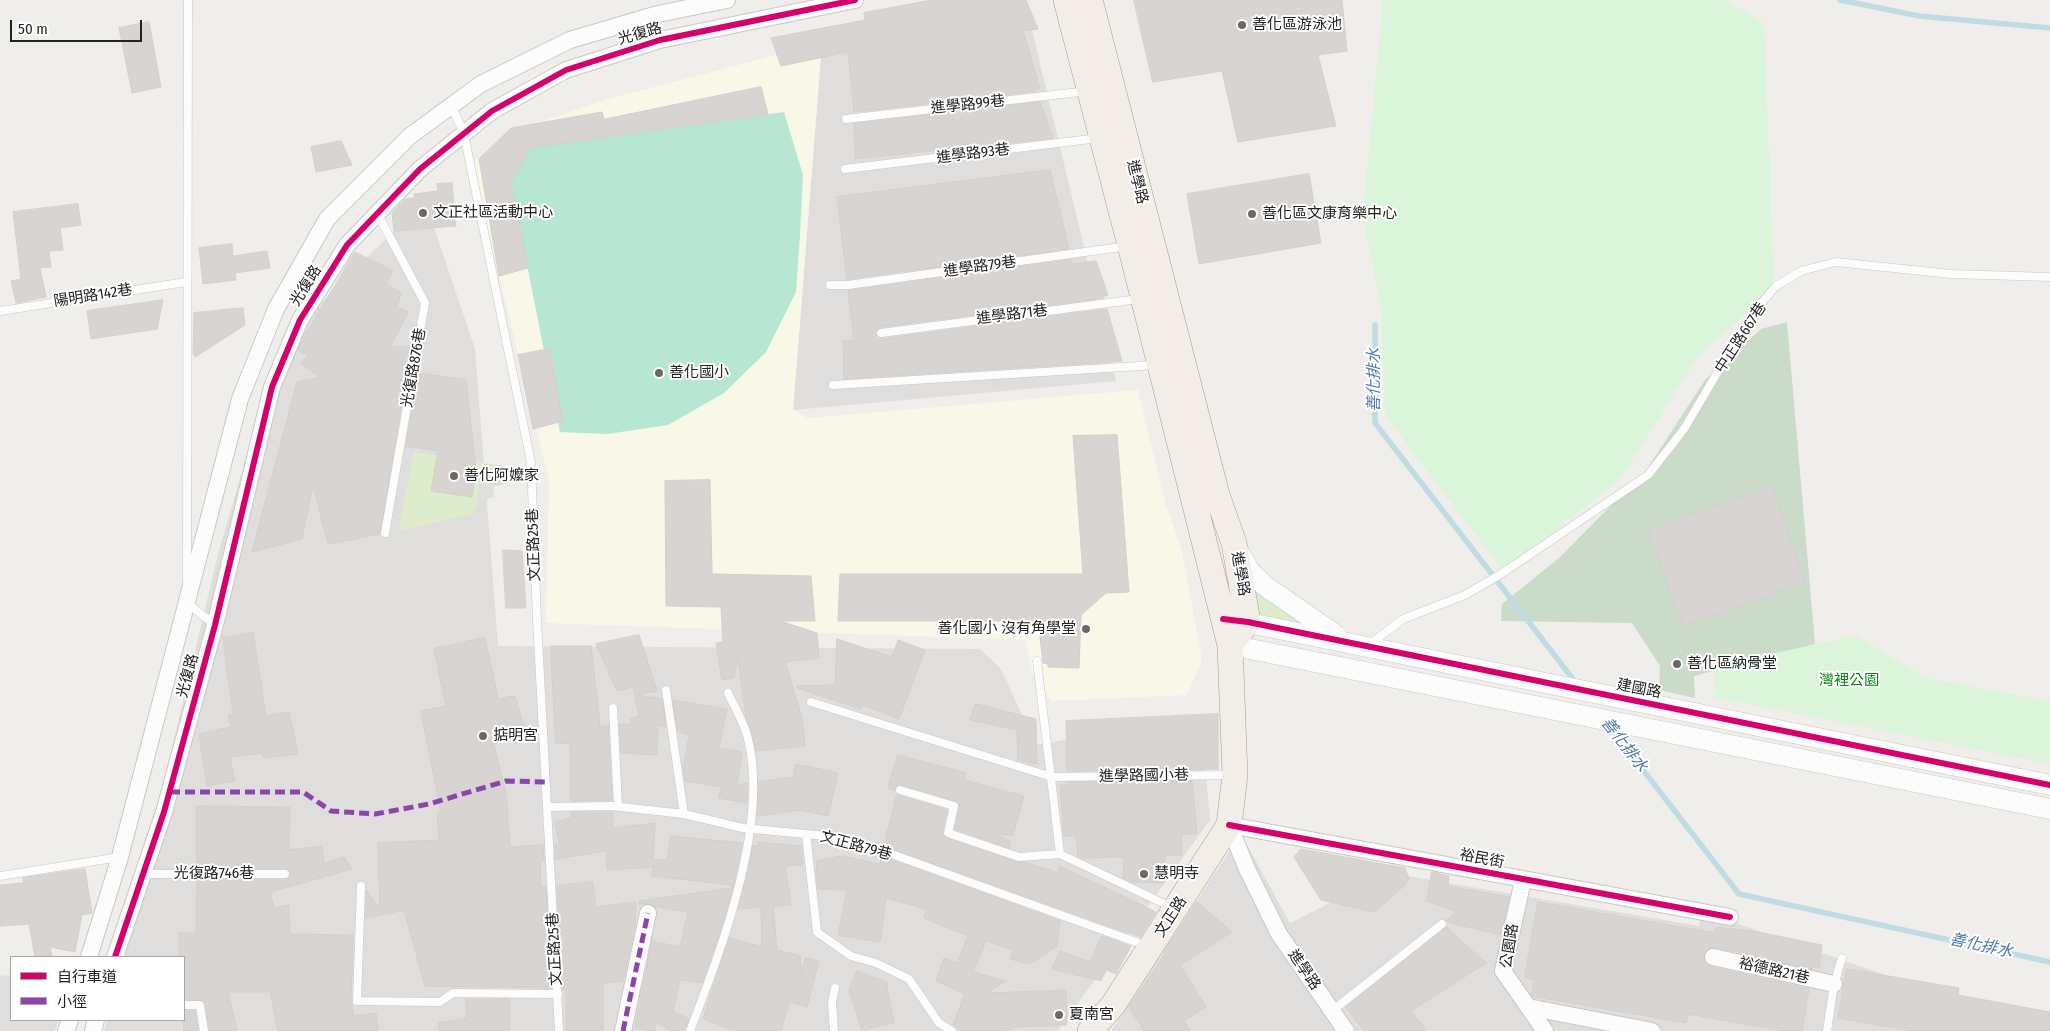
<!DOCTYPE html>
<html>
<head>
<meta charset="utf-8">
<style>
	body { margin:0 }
	#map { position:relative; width:2050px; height:1031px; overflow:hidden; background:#f0eeeb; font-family:"Fira Sans Condensed","Noto Sans TC",sans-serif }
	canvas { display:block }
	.legend { position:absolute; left:10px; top:956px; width:175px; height:65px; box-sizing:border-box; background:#fff; border:1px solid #a7a7a7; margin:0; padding:6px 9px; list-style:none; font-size:15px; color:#222 }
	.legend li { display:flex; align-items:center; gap:10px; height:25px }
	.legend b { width:25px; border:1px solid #a7a7a7 }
	.scale { position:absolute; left:10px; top:20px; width:132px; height:22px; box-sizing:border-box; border:2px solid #222; border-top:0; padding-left:6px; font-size:15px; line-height:18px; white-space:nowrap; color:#222; -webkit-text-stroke:4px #fff; paint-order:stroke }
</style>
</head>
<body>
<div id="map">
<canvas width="2050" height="1031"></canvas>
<ul class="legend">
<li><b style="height:6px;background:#d6006c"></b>自行車道</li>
<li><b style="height:6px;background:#8e44ad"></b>小徑</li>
</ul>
<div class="scale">50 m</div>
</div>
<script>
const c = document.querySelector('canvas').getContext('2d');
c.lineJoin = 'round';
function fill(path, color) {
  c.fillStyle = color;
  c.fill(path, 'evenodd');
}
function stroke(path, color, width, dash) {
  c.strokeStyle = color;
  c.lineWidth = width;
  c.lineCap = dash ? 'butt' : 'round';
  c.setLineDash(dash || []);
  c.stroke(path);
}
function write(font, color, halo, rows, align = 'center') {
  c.font = font + ' "Fira Sans Condensed","Noto Sans TC",sans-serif';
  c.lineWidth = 4;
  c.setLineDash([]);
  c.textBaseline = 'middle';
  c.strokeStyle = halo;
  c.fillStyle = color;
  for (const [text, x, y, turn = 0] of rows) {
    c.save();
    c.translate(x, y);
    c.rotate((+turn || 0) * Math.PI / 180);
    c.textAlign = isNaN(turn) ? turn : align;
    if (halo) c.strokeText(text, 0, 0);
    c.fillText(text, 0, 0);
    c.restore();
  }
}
fill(new Path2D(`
	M1026 5 1116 381 793 410 822 43Z
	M425 201 475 349 498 646 980 649 1001 669 1036 745 1201 717 1210 820 1058 1031H104L107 1020H184V957H122L219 550 276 356 333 290Z
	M1241 834 1290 923 1390 873 1699 926 1701 911 2047 1031H1111Z
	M11 975V1020H58L55 1031H0V976Z`), '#dfdedc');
fill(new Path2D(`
	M822 43 793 410 807 418 1138 390 1165 502 1182 551 1202 660 1187 695 1051 701 1033 674 1025 640 546 623 549 482 472 163 522 128 612 98Z`), '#f8f7e8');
fill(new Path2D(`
	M414 452 504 466V484L493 487 494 497 478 502 473 514 398 531Z
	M1250 571 1346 642 1248 622Z`), '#ddeccb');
fill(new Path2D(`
	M1787 322 1815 644 1694 676 1695 698 1659 690 1660 666 1632 623 1501 621 1502 604 1559 558 1647 469 1705 380 1761 329Z`), '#cadbca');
fill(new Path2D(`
	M1383 0H1725L1764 23 1774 289 1699 355 1620 479 1504 572 1385 415 1381 309 1363 216Z
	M1856 636 1926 678 2050 701V764L1716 698 1714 666Z`), '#daf5da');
fill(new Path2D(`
	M784 112 803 175 800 235 796 292 766 352 724 393 668 425 607 434 560 432 511 183 530 148Z`), '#b7e6d2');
fill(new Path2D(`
	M480 471 504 474V484L493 487 494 497 477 502Z`), '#e0dfde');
stroke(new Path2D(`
	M1840 0 1919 16 2050 28
	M1375 325V423L1576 683
	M1609 726 1739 894 2050 962`), '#bfdbe3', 5.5);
const building = new Path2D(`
	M932 0H1026L1038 29 1023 31 1040 89H1035L1036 91 854 112 848 52 781 66 771 38 865 20 864 13Z
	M1134 0H1342L1347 51 1318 55 1336 126 1238 142 1222 71 1153 82Z
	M149 22 161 87 132 93 119 28Z
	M761 87 768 114 530 148 511 183 528 268 499 276 479 159 511 128 602 112 604 119Z
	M1040 102 1053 138 855 159 854 124Z
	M341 141 352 165 316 172 311 147Z
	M1050 170 1069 249 847 279 837 197Z
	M1309 174 1321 243 1199 264 1187 194Z
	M452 183 456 226 394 231 392 213 405 199 415 198 414 194 438 191 437 184Z
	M78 204 81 225 60 228 63 250 49 251 51 267 40 268 46 297 16 303 11 281 21 279 13 212Z
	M232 244 233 256 267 251 270 268 235 273 236 280 203 284 199 248Z
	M355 252 393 271 386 283 401 293 397 307 408 312 390 347H411L380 534 328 544 313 485 302 539 252 552 297 382 320 377 301 363 308 356 298 350 304 337Z
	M1071 260 1072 264 1096 261 1108 295 1104 296V298L880 327 876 334 882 339 1107 309 1122 361 844 379 843 341 854 340 848 291Z
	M163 300 157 329 91 339 87 311Z
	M243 308 245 325 195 357 193 353 194 313Z
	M549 349 563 421 533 429 518 355Z
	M419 373 466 380 476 470 472 497 431 491 438 451 406 446Z
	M1117 435 1129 592 1106 593 1081 615 1079 668 1048 667V664L1043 663 1038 621H838L840 574H1083L1073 436Z
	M710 480 712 574 811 576 815 621H780L817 633 819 658 785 662 802 718 805 746 755 751 746 717 738 658 734 678 722 680 716 643 723 642 721 607 666 606 665 481Z
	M1771 486 1806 582 1683 626 1648 531Z
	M503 550 522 551 526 608H506Z
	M253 633 266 716 289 712 298 754 264 758 263 753 230 757 235 781 207 786 199 734 231 727 228 715 233 714 223 638Z
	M639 635 657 691 637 695 662 699 666 727 658 725 657 755 621 753 619 724H632L630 719 639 716 633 687 617 691 596 644Z
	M485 638 498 699 515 696 525 730 492 737 506 794 510 847 543 845 544 860 540 861 541 887H546L551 988 425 986 404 910 366 918V890L380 910 378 843 439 840 437 814 441 812 421 711 446 706 434 649Z
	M837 639 892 657 898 640 925 650 899 719 863 705 861 709 797 688V686L835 685Z
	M551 646H591L600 727 608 725 612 800 571 801 570 743 556 744Z
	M673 700 727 709 719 748 742 752 737 785 747 783V803L719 798 721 787 685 781 683 769 689 735 678 731Z
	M976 704 1036 719 1037 764 1018 760 1017 730 970 720Z
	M1218 714V769L1067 771 1066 721Z
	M898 755 966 773 964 780 1024 796 1013 835 996 834 1011 842 1009 848 955 829 960 807 956 801 902 785 897 786 894 790 888 788Z
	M796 764 838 773 828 816 801 810 757 816 758 782 793 777Z
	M1192 781 1197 834H1181L1182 855H1165L1164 883 1131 882 1123 878 1124 857 1081 858 1078 856 1076 836H1064L1060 785H1068V782Z
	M897 795 947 810 942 832 946 838 1017 862H1025L1059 873V866L1156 912 1140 937 884 846Z
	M197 806 290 807 289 850 322 846 324 863 344 857 352 869 270 892 274 908 289 905 290 934 353 935 351 1001 354 1016 376 1013 378 1031H278L270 992H228L237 1031H210L204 1001 184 999V957H179V933H196L197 880H285L291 874 290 871 285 868H197Z
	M571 812H613V828L655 823 653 859 667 860 671 836 742 843 734 884 723 923 702 983 680 980 673 1011 689 1019 684 1031H672L656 1023 655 1031 635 1028 652 941 680 947 688 912 656 907 650 903 639 904V901L732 888V885L652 876 653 867 607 870 606 851 555 859V844H559L555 822 571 818Z
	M758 842 802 846V865L785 866 791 905 773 906 777 950 800 956 802 973 805 958 819 961 807 1007 789 1002 781 1031H736L703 1019 729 938 762 947 761 907 738 909 753 845 758 846Z
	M1301 849 1405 868 1409 879 1404 886 1374 912 1321 900 1294 857Z
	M843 856 880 864 881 857H884L1060 921 1057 946 1030 964 1010 959 1013 950 986 941 973 972 1005 981 987 993 1066 990 1067 1025 1014 1027V1029L981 1031H963L957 1028 953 1025 965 994 936 981 944 958 957 963 968 936 924 918 926 909 886 898 880 942 838 935 847 890 818 889 816 870 817 861Z
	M85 869 92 913 82 915 75 952 50 947 52 957H35L29 924 0 926V885L24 883 23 878Z
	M1432 872 1449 876 1448 886 1509 897 1501 935 1447 922 1446 920 1457 912 1427 901Z
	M593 882 596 907 636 902 635 925 623 981 603 983V1031H566V990H562L557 886Z
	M1197 902 1232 932 1180 965 1206 1007 1184 1021 1190 1031H1144L1129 1007 1165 954 1164 952Z
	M1538 902 1715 933 1716 927 1758 932 1822 945 1819 968 1813 967 1812 969 1715 947 1710 948 1703 954 1704 960 1711 967 1809 989 1802 1031H1785L1688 1014 1686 1023 1532 996 1534 980 1525 977Z
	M1446 927 1486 963 1411 1011 1427 1031H1364L1346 1007Z
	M1102 936 1131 946 1116 974 1106 970 1101 981 1052 969 1060 951 1090 962Z
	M1847 969 1959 988 1958 995 2050 1012V1031H1913L1838 1018Z
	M857 971 888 983 887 988 894 1023 862 1030 849 990Z
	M466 999H510L509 1031H439L438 1023 467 1018Z
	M184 1011H195L198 1031H184Z`);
fill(building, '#d7d4d2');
stroke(building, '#d3d0cc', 1);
const service = new Path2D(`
	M451 105 464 134 531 462 537 620 559 1031
	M846 119 1088 91
	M845 169 1099 138
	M377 213 425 303 385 533
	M830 285H848L1128 246
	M0 311 186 282
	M881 333 1139 299
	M833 385 1156 365
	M187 581 188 0
	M187 603 215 625
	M1370 644 1403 619 1465 595 1501 574 1648 475 1684 429 1752 314 1776 286 1801 271 1836 262 1951 274 2050 277
	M1037 661 1060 854 1171 907
	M666 690 684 814
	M811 702 1052 777 1232 775
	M613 708 618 806
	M900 790 954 806 948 833 1019 857 1060 854
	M548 807 612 806 684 814 743 828 826 836 886 852 1147 946
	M806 834 817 932 851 956 876 963 909 979 939 1023 952 1031
	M143 874H285
	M0 876 120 857
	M361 886 357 1001 440 1002 453 993 558 994
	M184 1005H200L204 1031
	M1332 1011 1442 924
	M690 1031C721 950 771 821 747 735 743 721 734 706 728 693
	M834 1031 832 1002 835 988
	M1827 1031 1834 984 1842 958`);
const minor = new Path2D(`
	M1229 825 1730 917
	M1229 825 1247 869 1279 934 1346 1031
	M1523 880 1503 971 1545 1031
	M89 957 120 857 240 399 276 309 327 219 410 136 481 84 570 40 658 14 727 0
	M115 957 164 812 215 625 272 387 300 320 347 245 420 169 492 111 566 70 660 40 855 0
	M1713 957 1834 984
	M1528 1007 1652 1031
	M66 1031 70 1020
	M93 1031 96 1020
	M623 1031 648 913`);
const tertiary = new Path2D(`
	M1238 551 1250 571 1265 586 1336 635
	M1234 620 2050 785
	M1230 645 2050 809`);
const primary = new Path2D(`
	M1066 0 1130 245 1230 645 1235 775 1229 825 1113 1005 1090 1031
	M1090 0 1217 495 1234 543 1248 622 1230 645`);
stroke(service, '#c9c8c7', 9);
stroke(minor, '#c9c8c7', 18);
stroke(tertiary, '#c9c8c7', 21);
stroke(primary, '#a79c86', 26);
stroke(service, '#fdfcfc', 8);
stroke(minor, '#fdfcfc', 16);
stroke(tertiary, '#fdfcfc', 20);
stroke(primary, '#f3ede7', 25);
stroke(new Path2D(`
	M170 792H303L331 811 375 814 429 804 506 781 546 782
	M623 1031 648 913`), '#8e44ad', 5, [10, 5]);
stroke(new Path2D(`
	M1223 619 1248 622 2050 785
	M1229 825 1730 917
	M115 957 164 812 215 625 272 387 300 320 347 245 420 169 492 111 566 70 660 40 855 0`), '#d6006c', 6);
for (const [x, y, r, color] of [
	[1242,25,5,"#6a6968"],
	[423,213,5,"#6a6968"],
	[1252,214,5,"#6a6968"],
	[659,373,5,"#6a6968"],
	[454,476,5,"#6a6968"],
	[1086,629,5,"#6a6968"],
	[1677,664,5,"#6a6968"],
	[483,736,5,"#6a6968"],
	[1144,874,5,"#6a6968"],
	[1059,1015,5,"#6a6968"]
]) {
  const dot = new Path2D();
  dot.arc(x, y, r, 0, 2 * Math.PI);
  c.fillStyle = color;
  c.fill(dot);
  stroke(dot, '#fff', 2);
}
write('15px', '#222', '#fff', [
	["善化區游泳池",1252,25],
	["文正社區活動中心",433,213],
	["善化區文康育樂中心",1262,214],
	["善化國小",669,373],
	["善化阿嬤家",464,476],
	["善化國小 沒有角學堂",1076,629,"right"],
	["善化區納骨堂",1687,664],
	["掂明宮",493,736],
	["慧明寺",1154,874],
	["夏南宮",1069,1015]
], 'left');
write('15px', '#222', '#fff', [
	["光復路",640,34,-16],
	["進學路99巷",968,105,-6],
	["進學路93巷",973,154,-7],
	["進學路",1137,182,76],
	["進學路79巷",980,267,-8],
	["光復路",306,286,-58],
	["陽明路142巷",93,296,-9],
	["進學路71巷",1012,315,-7],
	["中正路667巷",1741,338,-57],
	["光復路876巷",414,368,-80],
	["文正路25巷",534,545,-92],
	["進學路",1240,574,80],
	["光復路",188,676,-75],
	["建國路",1639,689,11],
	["進學路國小巷",1144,776,-1],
	["文正路79巷",856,846,15],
	["裕民街",1482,859,11],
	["光復路746巷",214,874],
	["文正路",1171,917,-57],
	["公園路",1510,946,-81],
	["文正路25巷",555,949,-93],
	["進學路",1304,970,56],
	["裕德路21巷",1774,971,13]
]);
write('15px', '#0c8416', '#fff', [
	["灣裡公園",1849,681]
]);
write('italic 16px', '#4a7aab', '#fff', [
	["善化排水",1375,380,-90],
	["善化排水",1624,745,52],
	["善化排水",1981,946,12]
]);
</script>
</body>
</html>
